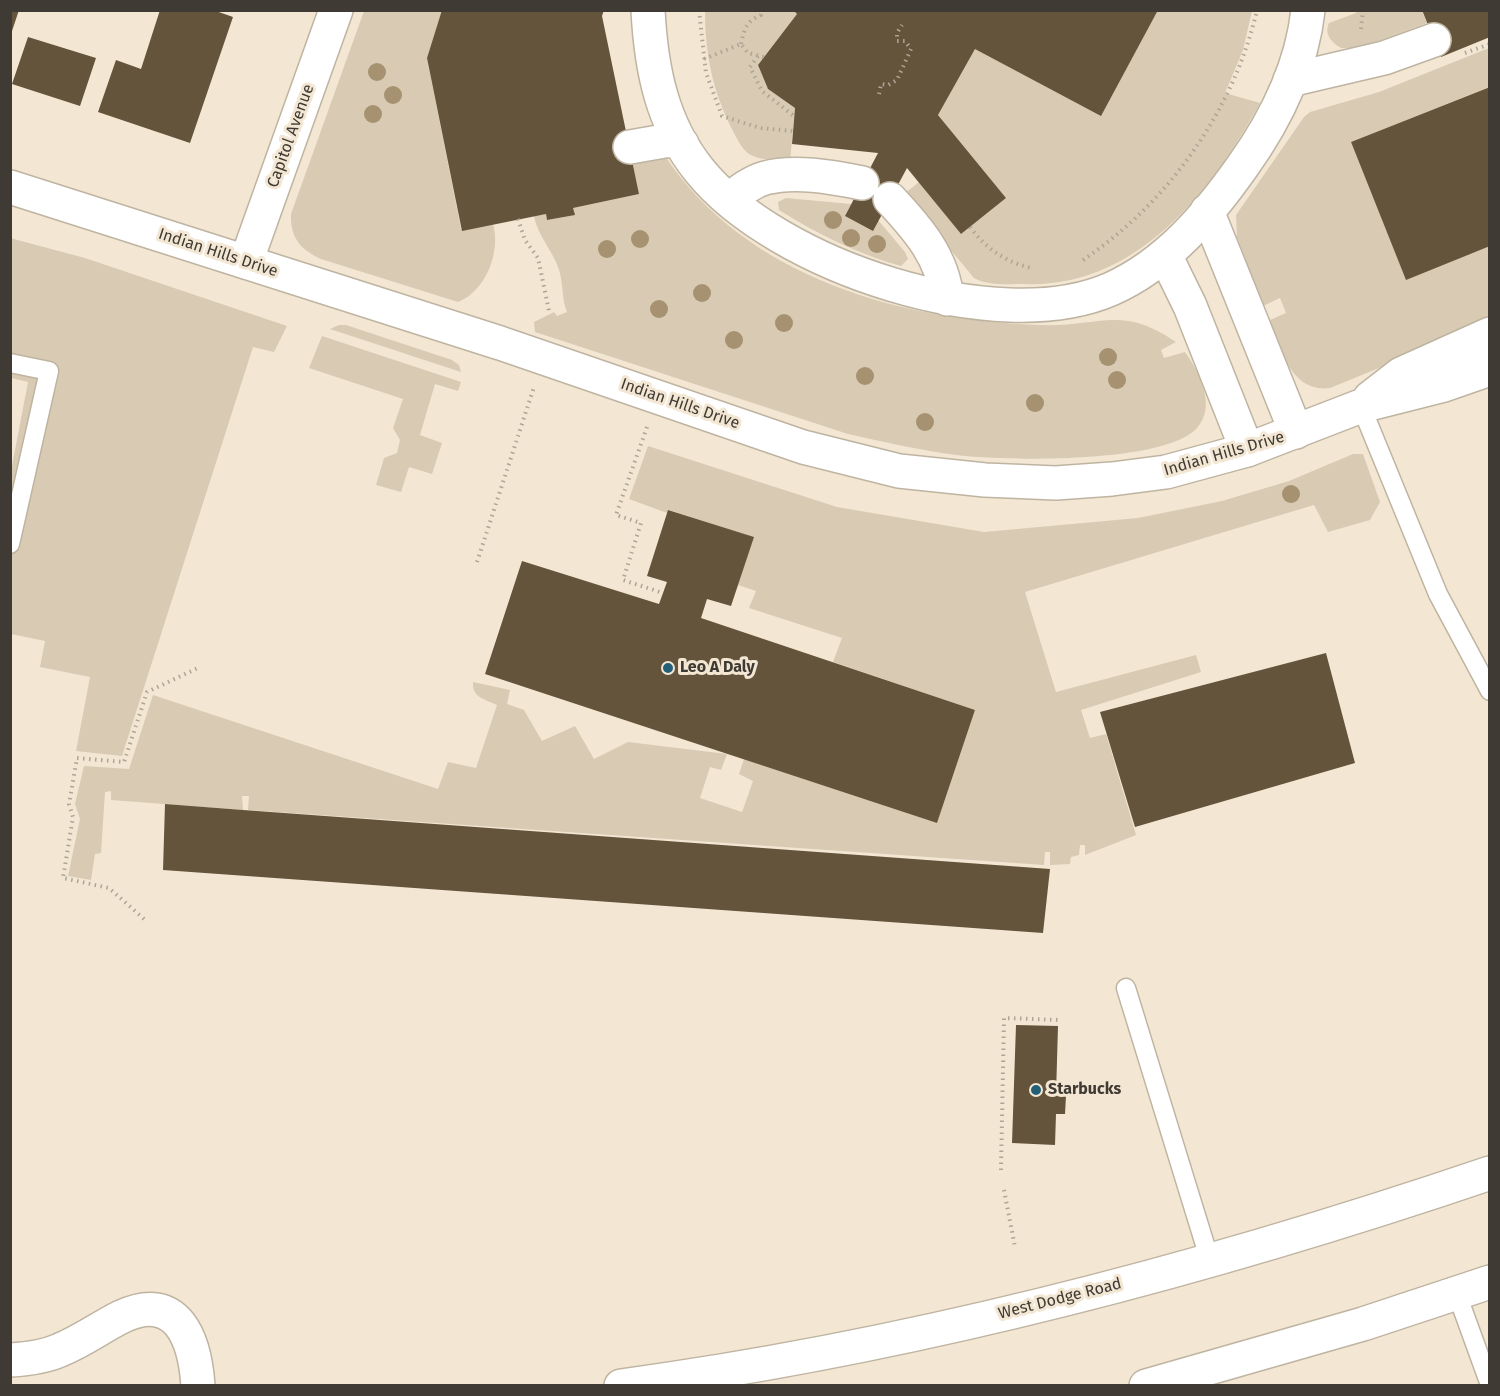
<!DOCTYPE html>
<html>
<head>
<meta charset="utf-8">
<style>
	body { margin:0 }
	#map { position:relative; width:1500px; height:1396px; overflow:hidden; background:#f3e7d4; font-family:"Fira Sans",sans-serif }
	canvas { display:block }
	.frame { position:absolute; inset:0; border:12px solid #3f3a33; pointer-events:none }
</style>
</head>
<body>
<div id="map">
<canvas width="1500" height="1396"></canvas>
<div class="frame"></div>
</div>
<script>
const c = document.querySelector('canvas').getContext('2d');
c.lineJoin = 'round';
function fill(path, color) {
  c.fillStyle = color;
  c.fill(path, 'evenodd');
}
function stroke(path, color, width, dash) {
  c.strokeStyle = color;
  c.lineWidth = width;
  c.lineCap = dash ? 'butt' : 'round';
  c.setLineDash(dash || []);
  c.stroke(path);
}
function write(font, color, halo, rows, align = 'center') {
  c.font = font + ' "Fira Sans",sans-serif';
  c.lineWidth = 6;
  c.setLineDash([]);
  c.textBaseline = 'middle';
  c.strokeStyle = halo;
  c.fillStyle = color;
  for (const [text, x, y, turn = 0] of rows) {
    c.save();
    c.translate(x, y);
    c.rotate((+turn || 0) * Math.PI / 180);
    c.textAlign = isNaN(turn) ? turn : align;
    if (halo) c.strokeText(text, 0, 0);
    c.fillText(text, 0, 0);
    c.restore();
  }
}
fill(new Path2D(`
	M793 10 797 14 758 65 768 89 795 108 790 161C778 160 760 161 749 154 742 149 737 139 733 131 713 92 705 55 705 11Z
	M364 11H442L427 58 461 229 493 224C501 252 486 291 458 302L321 259C301 250 290 238 291 214Z
	M1158 11H1252L1243 50 1225 93 1260 103C1211 192 1136 289 1023 284 1008 284 988 286 974 278L904 194 919 182 961 234 1006 198 938 115 975 49Z
	M1357 11H1422L1427 23 1359 48H1341C1331 42 1324 34 1329 23L1356 13Z
	M1489 48V87L1351 142 1406 279 1489 246V323L1330 388C1290 393 1281 348 1270 320L1286 313 1280 298 1263 306 1237 237 1236 215 1304 117 1310 112 1379 92Z
	M665 156C746 278 903 321 1041 325 1100 327 1121 304 1176 342L1161 350 1164 358 1185 352C1199 372 1217 406 1197 428 1165 464 1003 461 956 455 919 450 884 442 848 434L535 332 534 322 554 312 557 316 567 312C561 298 564 282 558 267 552 250 537 234 534 216L546 214 547 220 574 215 573 208 639 194 632 160Z
	M786 198 851 204 845 216 873 230 878 220 905 252 908 259 901 266C858 254 817 234 779 210L778 202Z
	M10 238 85 258 287 326 274 352 253 347 122 756 76 751 90 677 40 667 45 641 11 634V471L28 382 11 378Z
	M339 325H346L452 360 459 365 461 372 330 329Z
	M322 336 461 382 458 391 435 384 420 435 442 443 432 474 409 467 401 492 376 485 384 458 397 453 400 440 393 428 403 399 309 368Z
	M648 446 837 507 984 532 1138 518 1222 501 1289 481 1353 454H1363L1380 502 1370 520 1328 532 1314 505 1025 592 1056 692 1196 655 1201 672 1081 710 1090 738 1106 734 1136 835 1085 855V845H1080L1079 855 1071 857 1070 864 1050 865V852H1045L1044 865 248 810 249 796H242L243 810 111 800V791L105 792 101 853 95 854 91 880 68 876 80 819 75 804 84 766 129 769 153 695 438 789 448 762 476 768 497 705C485 699 472 698 473 682L510 690 507 704 524 710 542 741 575 726 594 759 628 742 727 754 721 770 710 767 700 798 742 812 753 781 739 774 744 759 937 823 975 710 833 662 842 638 749 608 756 591 738 585 753 537 669 510 667 513 629 499Z`), '#d8cab3');
fill(new Path2D(`
	M10 10H19L11 34H10Z
	M160 10H213L233 17 190 143 98 112 116 60 141 69Z
	M442 10H604L602 16 639 194 573 208 575 215 547 220 546 214 462 231 427 58Z
	M793 10H1158L1101 116 975 49 938 115 1006 198 961 234 907 168 873 231 845 216 878 153 792 144 795 108 768 89 758 65 797 14Z
	M1422 10H1490V37L1441 57Z
	M28 37 96 58 80 106 12 84Z
	M1490 87V246L1406 280 1351 142Z
	M668 510 754 537 731 606 707 599 701 618 975 710 937 823 485 674 522 561 659 604 667 582 647 576Z
	M1326 653 1355 763 1135 827 1100 712Z
	M165 804 243 810 1050 869 1043 933 163 870Z
	M1016 1025 1058 1026 1056 1095 1066 1096 1065 1114H1056L1055 1145 1012 1143Z`), '#63543b');
const service = new Path2D(`
	M10 363 49 371 10 544
	M1361 406 1438 594 1490 691
	M1126 988 1210 1261
	M1457 1294 1490 1385`);
const minor = new Path2D(`
	M648 10C651 69 662 124 699 170 776 266 997 339 1111 289 1167 264 1208 215 1242 167 1275 121 1302 66 1308 10
	M1290 80 1384 58 1434 40
	M630 147 670 140 682 144
	M890 199C917 228 943 257 947 299
	M729 200C740 191 751 182 765 178 794 170 832 177 862 183
	M1207 211 1296 432
	M1165 255 1190 306 1247 450
	M246 262 336 10
	M10 1360C27 1359 45 1357 60 1350 82 1341 101 1327 121 1317 178 1290 195 1340 198 1386`);
const tertiary = new Path2D(`
	M10 187 500 343 803 447 899 471 985 480 1056 483 1112 479 1166 472 1247 450 1361 406 1444 385 1490 369
	M1370 398 1401 374 1490 334`);
const trunk = new Path2D(`
	M621 1386C917 1346 1207 1269 1490 1173
	M1146 1386 1363 1324 1490 1282`);
stroke(service, '#bfb4a1', 21);
stroke(minor, '#bfb4a1', 36);
stroke(tertiary, '#bfb4a1', 36);
stroke(trunk, '#bfb4a1', 36);
stroke(new Path2D(`
	M699 10 706 73 722 116 760 128 793 131
	M1361 29 1363 10
	M741 44C744 30 746 21 761 15L760 10
	M1465 53 1490 44
	M758 56 750 67 762 91 794 116
	M704 59 741 44 748 53 764 57
	M879 94 881 84 888 85 897 80 911 49 905 41H897V33L902 25
	M518 219 525 240 538 258 549 311
	M970 227C985 248 1007 263 1032 268
	M1083 260C1168 203 1234 110 1257 10
	M647 427 616 515 641 523 623 580 660 592
	M477 562 534 387
	M144 919 109 888 63 878 73 817 69 804 77 758 124 762 147 692 200 667
	M1001 1170 1004 1018 1060 1020
	M1004 1190 1015 1247`), '#aea596', 4, [1.5, 4.5]);
stroke(service, '#fff', 18);
stroke(minor, '#fff', 33);
stroke(tertiary, '#fff', 33);
stroke(trunk, '#fff', 33);
c.fillStyle = '#a69270';
for (const [x, y] of [
	[377,72],
	[393,95],
	[373,114],
	[833,220],
	[851,238],
	[640,239],
	[877,244],
	[607,249],
	[702,293],
	[659,309],
	[784,323],
	[734,340],
	[1108,357],
	[865,376],
	[1117,380],
	[1035,403],
	[925,422],
	[1291,494]
]) {
  c.beginPath();
  c.arc(x, y, 9, 0, 2 * Math.PI);
  c.fill();
}
for (const [x, y, r, color] of [
	[668,668,6,"#236078"],
	[1036,1090,6,"#236078"]
]) {
  const dot = new Path2D();
  dot.arc(x, y, r, 0, 2 * Math.PI);
  c.fillStyle = color;
  c.fill(dot);
  stroke(dot, '#f3e7d4', 2);
}
write('16px', '#3f3a33', '#f3e7d4', [
	["Capitol Avenue",291,136,-70],
	["Indian Hills Drive",218,253,18],
	["Indian Hills Drive",680,404,19],
	["Indian Hills Drive",1224,454,-16],
	["West Dodge Road",1060,1299,-14]
]);
write('bold 16px', '#3f3a33', '#f3e7d4', [
	["Leo A Daly",680,668],
	["Starbucks",1048,1090]
], 'left');
</script>
</body>
</html>
